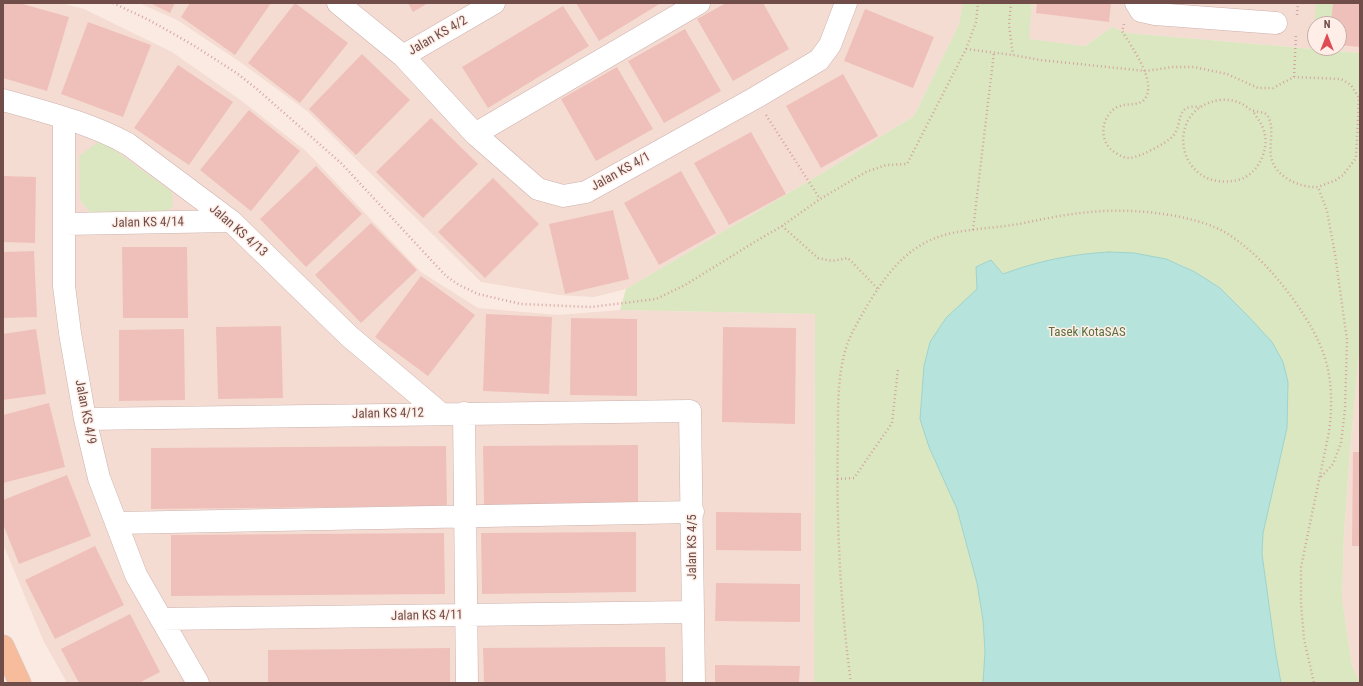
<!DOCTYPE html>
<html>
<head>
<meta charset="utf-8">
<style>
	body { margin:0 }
	#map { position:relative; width:1363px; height:686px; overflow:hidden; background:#fbeae1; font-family:"Roboto Condensed",sans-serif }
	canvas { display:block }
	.frame { position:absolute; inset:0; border:4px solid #704d49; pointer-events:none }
	.north { position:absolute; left:1307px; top:16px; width:40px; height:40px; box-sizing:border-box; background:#feeee7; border:1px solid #c5aea8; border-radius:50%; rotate:0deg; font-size:11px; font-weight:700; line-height:16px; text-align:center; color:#704d49 }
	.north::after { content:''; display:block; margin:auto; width:14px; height:18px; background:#df4b53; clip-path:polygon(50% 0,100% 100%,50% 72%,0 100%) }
</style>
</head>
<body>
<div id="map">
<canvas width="1363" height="686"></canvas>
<div class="frame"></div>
<div class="north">N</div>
</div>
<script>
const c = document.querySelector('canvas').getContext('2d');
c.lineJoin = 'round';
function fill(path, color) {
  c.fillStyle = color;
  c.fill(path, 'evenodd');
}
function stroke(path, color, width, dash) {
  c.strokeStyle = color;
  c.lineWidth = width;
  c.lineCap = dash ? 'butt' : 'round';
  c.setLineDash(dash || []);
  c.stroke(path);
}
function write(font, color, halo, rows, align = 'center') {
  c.font = font + ' "Roboto Condensed",sans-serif';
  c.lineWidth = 3;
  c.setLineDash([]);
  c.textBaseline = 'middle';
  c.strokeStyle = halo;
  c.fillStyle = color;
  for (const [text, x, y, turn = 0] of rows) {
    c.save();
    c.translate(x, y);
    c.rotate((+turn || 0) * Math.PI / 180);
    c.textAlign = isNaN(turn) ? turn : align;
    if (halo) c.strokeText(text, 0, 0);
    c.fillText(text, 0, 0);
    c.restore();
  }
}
fill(new Path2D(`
	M3 3H61L84 9 172 52 242 101 306 151 421 272 478 308 558 315 620 310 815 314 814 683H67L43 640 3 544Z
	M139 3H963L959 24 914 116 819 175 626 289 594 297 559 295 481 282 307 111 240 62 177 20Z
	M1032 3H1360V53L1128 33 1112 27 1085 46 1028 39ZM1315 24H1339V48H1315Z
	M1360 342V683L1352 665 1342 599 1344 534 1350 451Z`), '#f4dcd3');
fill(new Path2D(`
	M963 3H1032L1029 39 1085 46 1112 27 1128 33 1360 53V342L1350 451 1344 534 1342 599 1352 665 1360 683H814L815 314 620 310 626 289 819 175 914 116 959 24Z
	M1316 3H1333L1331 24H1315V42H1312Z
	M101 140 172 192 173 206 167 211 90 212 80 200 79 156Z`), '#dbe7c1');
const water = new Path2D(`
	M1109 252 1134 253 1166 259 1195 272 1220 288 1248 316 1272 342 1283 362 1288 382 1287 428 1263 533 1262 554 1275 649 1281 683H983L985 651 983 620 977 583 957 509 929 447 920 419 924 366 930 342 946 318 977 289 976 267 991 260 1003 274C1038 261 1072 254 1109 252Z`);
fill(water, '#b7e3dd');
stroke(water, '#9ed4cd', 1);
fill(new Path2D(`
	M4 3H19L69 17 47 91 3 78Z
	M150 3H175L170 13Z
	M190 3H271L235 55 181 17Z
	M295 3 348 43 300 103 248 63Z
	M408 3H428L413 12Z
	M576 3H661L599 41Z
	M726 3H763L789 49 733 81 697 19Z
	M1037 3H1111L1109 22 1036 13Z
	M1333 3H1360V47L1339 45V24H1331Z
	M563 6 589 46 488 108 462 67Z
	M865 9 934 37 913 88 844 61Z
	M88 22 151 45 123 117 61 94Z
	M685 29 721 91 664 123 628 61Z
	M362 54 410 100 356 155 309 109Z
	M178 65 233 102 189 165 134 128Z
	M617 67 653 129 596 161 561 99Z
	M843 74 878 136 821 168 786 106Z
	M249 110 300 151 251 211 200 170Z
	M431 118 478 164 423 218 376 172Z
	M751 132 786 194 729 225 694 163Z
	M316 166 362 214 306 267 260 219Z
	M681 171 716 233 659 265 624 203Z
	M3 176 36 177 35 243 3 242Z
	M493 178 539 224 485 278 438 232Z
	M613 210 629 279 565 294 549 224Z
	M371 223 417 270 361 323 315 275Z
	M122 247H187L188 318H123Z
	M34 251 37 317 3 318V252Z
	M421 276 475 315 428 376 375 337Z
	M486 314 552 317 549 394 483 391Z
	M571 318 637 319V396L570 395Z
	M281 326 283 398 218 399 216 327Z
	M723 327 796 328 795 424 722 422Z
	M36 329 46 394 3 400V334Z
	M184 329 185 400 119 401V330Z
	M49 403 65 467 3 483V415Z
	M638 445V505L484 506 483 446Z
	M446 446 447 506 151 509V448Z
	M1353 452H1360V546H1352Z
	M67 475 91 536 19 564 3 524V500Z
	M716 512 801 513V551L716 550Z
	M636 532V592L482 594 481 533Z
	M444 533 445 594 171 596V535Z
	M95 546 124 605 55 639 25 580Z
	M716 583 800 584V622L715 621Z
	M130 614 160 672 139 683H79L61 649Z
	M616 647H665L666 683H484L483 648Z
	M450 648V683H268V650Z
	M715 665 800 666 799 683H715Z`), '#efc0ba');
const minor = new Path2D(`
	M338 3 403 56 475 134 538 189 563 196 586 192 755 98 819 60 830 45 846 3
	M1136 3 1141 11 1155 14 1276 23
	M403 56 494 3
	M3 100C45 112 90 123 128 144L231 221 349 336 440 413
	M64 118V286L70 333 85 419 99 478 136 575 198 683
	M475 134 699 3
	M65 224 231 221
	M464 413 467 683
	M85 419 690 411 694 683
	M117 523 693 512
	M161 619 693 612`);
const major = new Path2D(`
	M3 646 20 683`);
stroke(minor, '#cdb1ac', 23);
stroke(major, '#d4cac8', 23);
stroke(new Path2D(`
	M113 3 149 20 193 45 238 74 258 90 341 163 446 276 459 285 478 294 521 304 591 307 656 299 685 285 753 243 782 226 820 199 866 172 886 165 907 164 966 49 976 22 978 3
	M1011 3 1009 25 1013 55
	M1297 15 1298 3
	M1124 24 1122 31C1131 46 1160 85 1143 101 1135 106 1126 103 1117 107 1100 117 1098 143 1116 153 1120 156 1125 158 1130 158 1140 157 1167 143 1173 136 1184 122 1174 104 1200 107
	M966 49 1013 55 1040 60 1146 71 1172 67H1194L1227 74 1258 88H1273L1294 77 1341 79 1351 85 1359 98 1356 158 1343 175 1336 180 1318 187
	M1294 77 1296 34
	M1254 113C1258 119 1262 124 1264 131 1270 149 1258 175 1238 180 1176 194 1162 108 1220 100 1230 99 1240 101 1248 108 1255 113 1264 111 1267 115 1275 126 1269 144 1271 157 1275 177 1300 188 1318 187L1327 211 1335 254 1347 340 1345 409 1341 443 1333 464 1319 479
	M766 115 820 199
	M782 226 818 258 832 261 848 258 878 289
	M973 230 994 52
	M837 479 854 478 892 423 898 369
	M851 683C840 602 836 520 838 438 838 406 837 373 848 342 853 330 860 318 867 306 887 273 908 244 948 234 973 228 999 228 1024 223 1079 211 1120 206 1176 216 1194 220 1212 224 1228 234 1254 251 1275 274 1293 299 1326 345 1336 376 1329 432L1301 567V604L1304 639 1314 683`), '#d3a49e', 2.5, [1, 3]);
stroke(minor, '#fff', 22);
stroke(major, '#f7bc9c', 22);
write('13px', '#704d49', '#feeee7', [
	["Jalan KS 4/2",438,36,-30],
	["Jalan KS 4/1",621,172,-29],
	["Jalan KS 4/14",148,223,-1],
	["Jalan KS 4/13",238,231,41],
	["Jalan KS 4/9",85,412,79],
	["Jalan KS 4/12",388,414,-1],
	["Jalan KS 4/5",693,547,-90],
	["Jalan KS 4/11",427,616,-1]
]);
write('13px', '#5b7040', '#feeee7', [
	["Tasek KotaSAS",1087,333]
]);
</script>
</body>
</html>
